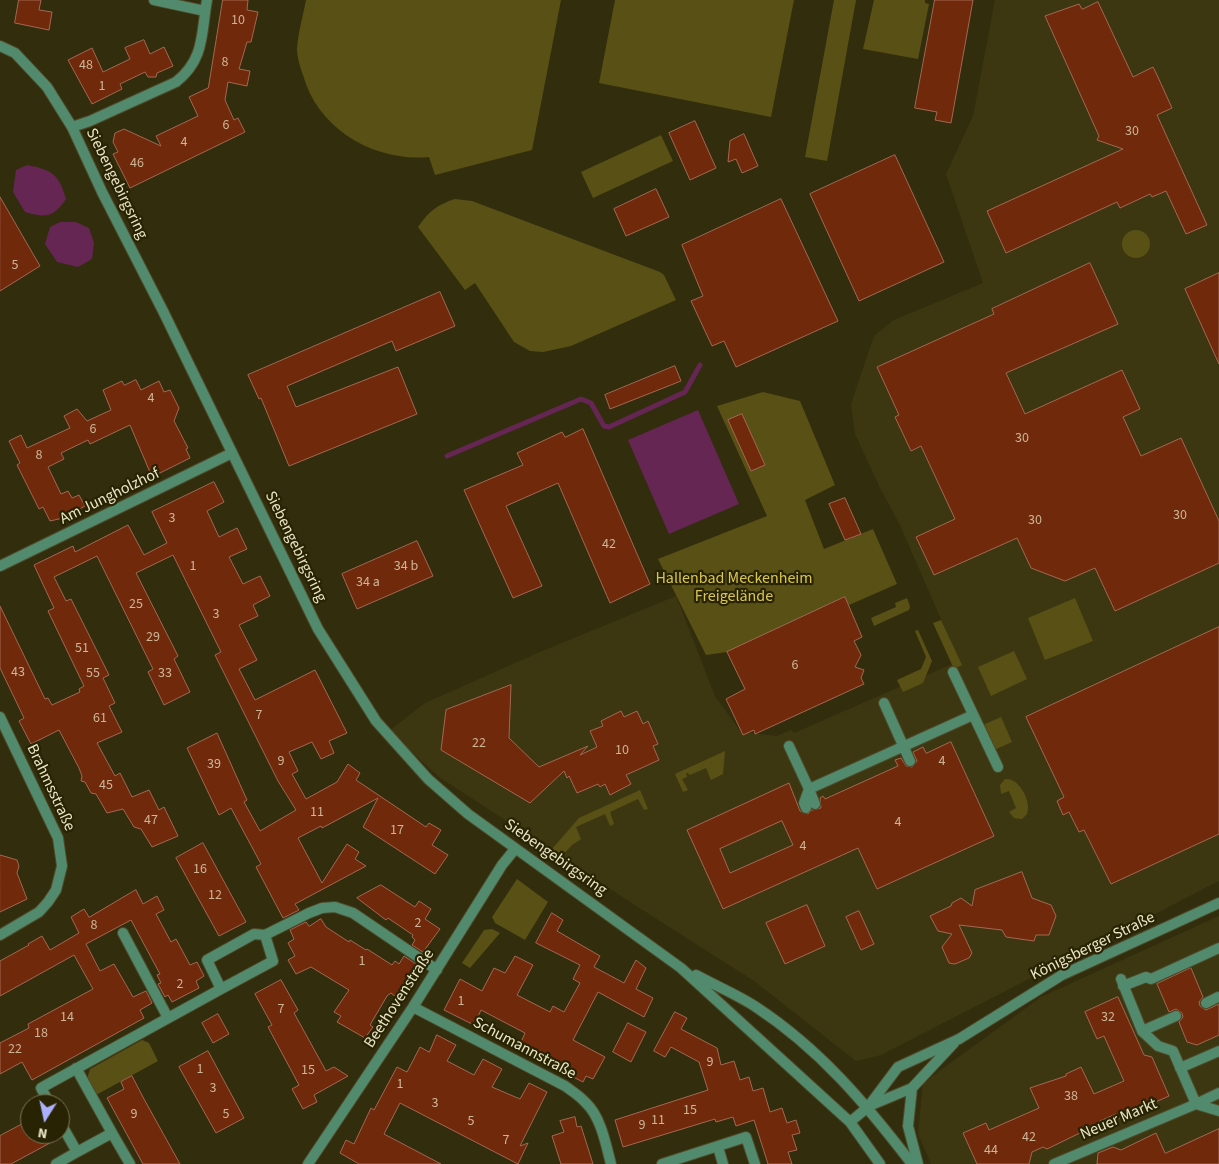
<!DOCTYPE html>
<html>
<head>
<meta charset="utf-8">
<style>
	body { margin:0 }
	#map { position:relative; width:1219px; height:1164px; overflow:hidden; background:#322d0c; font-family:"Source Sans 3",sans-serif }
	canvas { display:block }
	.north { position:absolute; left:20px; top:1094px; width:50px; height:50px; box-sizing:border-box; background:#282303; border:1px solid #767151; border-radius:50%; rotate:190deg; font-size:14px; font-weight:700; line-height:20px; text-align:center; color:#eae5c6 }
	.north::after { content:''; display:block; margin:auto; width:18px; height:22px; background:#aab0fb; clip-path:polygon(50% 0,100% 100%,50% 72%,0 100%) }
</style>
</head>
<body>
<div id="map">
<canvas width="1219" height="1164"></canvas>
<div class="north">N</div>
</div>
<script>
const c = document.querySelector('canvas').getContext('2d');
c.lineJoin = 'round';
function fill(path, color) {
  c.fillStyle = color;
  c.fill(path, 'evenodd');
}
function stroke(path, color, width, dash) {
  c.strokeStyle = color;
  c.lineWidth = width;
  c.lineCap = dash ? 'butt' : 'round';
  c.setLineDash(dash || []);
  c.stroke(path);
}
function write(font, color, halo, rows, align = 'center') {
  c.font = font + ' "Source Sans 3",sans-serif';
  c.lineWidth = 4.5;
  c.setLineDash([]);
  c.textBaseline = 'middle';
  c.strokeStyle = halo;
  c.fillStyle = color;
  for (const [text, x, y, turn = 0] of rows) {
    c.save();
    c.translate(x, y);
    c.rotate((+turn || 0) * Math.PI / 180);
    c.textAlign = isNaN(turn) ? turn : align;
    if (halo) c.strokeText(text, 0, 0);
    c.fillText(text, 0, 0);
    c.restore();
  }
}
fill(new Path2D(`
	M995 0H1219V881L881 1055 856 1061 754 981 641 909 439 777 389 731 425 703 540 652 676 596 715 696 741 732 777 736 791 730 794 733 959 661 900 525 881 490 855 434 851 404 874 336 894 320 983 283 946 174 973 116Z
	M1219 916V1164H931L918 1134 923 1083 1041 997Z`), '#3d3711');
fill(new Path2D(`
	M306 0H561L532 150 435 175 429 157C375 162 318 130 303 75 300 67 297 57 297 49 298 33 303 16 306 0Z
	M615 0H794L771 117 599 83Z
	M834 0H856L827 161 805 157Z
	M874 0H925V3L929 4 918 59 863 49Z
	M661 135 673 161 593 198 581 172Z
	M455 199 472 201 660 272 664 275 676 300 571 346 543 352 530 351 514 342 475 283 465 290 418 227C428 212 438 204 455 199Z
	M1122 244a14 14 0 1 1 28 0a14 14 0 1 1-28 0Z
	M763 392 800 401 835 485 805 500 824 549 873 529 897 584 849 605 844 597 727 652 706 655 658 559 767 516 717 406Z
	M907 598 910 606 909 610 874 626 871 618 896 607 895 603Z
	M1075 598 1093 641 1045 660 1028 618Z
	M941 620 962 665 954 669 933 623Z
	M918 630 932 661 923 683 903 692 897 680 921 669 926 657 915 631Z
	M1014 651 1027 679 991 696 978 667Z
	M1001 717 1012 742 994 750 983 725Z
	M725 751 723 774 711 780 706 768 690 775 688 773H686L687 777 682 779 688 790 683 792 675 774Z
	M1005 779C1019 777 1032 802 1027 814L1022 819 1014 818 1009 812 1016 808 1009 791 1001 794 1000 785Z
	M640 790 648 809 644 810 638 799 610 812 614 824 610 826 605 814 576 827 581 839 572 845 559 859H552L546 856 579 818Z
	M517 879 548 902 525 940 495 923 492 917Z
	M492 929 500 933 470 968 462 963 484 930Z
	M142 1040 149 1043 158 1061 96 1095 87 1079 90 1069Z`), '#595016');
fill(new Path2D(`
	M27 165C52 170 59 174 66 199 53 218 46 218 25 212L13 192 16 170Z
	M60 222H76L89 228 94 243 92 259 78 267 57 262 45 244 50 227Z
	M698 410 739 504 669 534 628 440Z`), '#652653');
stroke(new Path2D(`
	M447 456 581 399 591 403 604 426 609 427 685 392 700 365`), '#652653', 5);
const building = new Path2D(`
	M19 0H41L39 10 52 12 49 30 15 23Z
	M223 0H248L247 10 258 12 251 42H247L239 69 250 71 247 86 228 82 225 100 234 120 238 118 245 132 130 188 113 154 118 152 113 142 115 133 124 129 161 146 156 136 198 116 189 97 208 88Z
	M935 0H973L951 123 935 120 937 112 915 108Z
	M1098 2 1133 77 1153 67 1157 75 1172 108 1157 115 1207 225 1186 234 1166 191 1152 197 1150 194 1120 208 1117 202 1006 253 987 211 1123 149 1097 140 1099 136 1045 16 1079 4 1082 9Z
	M144 40 150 54 164 47 173 66 157 73 156 77H148L145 72 120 84 122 89 92 104 68 60 92 48 103 72 130 59 125 48Z
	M695 121 716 168 690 180 669 133Z
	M744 134 758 166 742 173 736 159 728 162 730 141Z
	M895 155 944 262 859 301 810 194Z
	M656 189 669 217 626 236 614 209Z
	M0 197 40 266 0 291Z
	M781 199 838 321 736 367 724 341 712 346 691 301 703 296 682 245Z
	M1090 263 1118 324 1006 373 1025 414 1122 370 1140 409 1123 417 1141 456 1181 438 1219 521V563L1115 611 1095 568 1065 581 1031 568 1017 538 934 575 916 537 955 519 921 446 911 451 895 417 899 415 877 367 994 314 992 309Z
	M1219 273V364L1185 289Z
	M440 292 455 326 396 351 392 341 287 386 296 407 398 367 417 414 289 466 261 398 259 399 248 375Z
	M675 366 681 381 610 409 605 395Z
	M136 380 141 390 159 381 164 392 170 390 179 408 174 421 188 448 186 449 190 458 152 477 130 425 90 444 88 440 61 453 64 459 48 467 61 494 68 491 72 498 79 495 85 506 63 518 50 521 43 507 39 509 17 465 20 463 9 441 21 435 27 448 70 428 64 416 77 409 87 421 111 410 103 390 122 381 124 385Z
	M742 414 765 465 751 471 728 420Z
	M583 429 650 584 610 603 558 483 506 506 542 586 513 598 464 490 523 465 517 453 562 432 565 437Z
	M214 482 224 502 207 511 219 537 237 528 247 549 229 557 243 584 260 576 270 596 253 605 258 616 239 625 257 660 239 669 255 700 315 670 347 733 329 741 334 753 321 759 312 742 289 752 298 771 292 774 306 799 337 782 348 764 360 773 356 780 426 827 429 823 441 830 432 845 448 855 435 874 363 827 378 798 322 828 321 826 298 838 322 883 347 844 359 852 355 859 366 866 295 904 299 910 283 918 256 867 261 864 231 808 219 815 187 748 217 733 247 800 244 802 260 831 296 810 278 781 215 655 221 652 173 555 136 573 178 656 174 659 190 692 164 705 148 672 153 669 97 556 54 577 66 601 71 599 109 675 103 678 115 703 109 706 122 732 97 743 115 776 120 773 132 797 149 790 159 810 164 807 178 836 152 847 141 829 134 827 123 809 107 813 96 794 91 793 85 782 81 781 82 776 79 768 59 730 31 744 19 721 24 718 0 668V606L45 699 48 698 52 705 80 692 79 689 84 686 48 611 54 608 34 565 73 546 75 552 128 525 144 555 167 543 152 512Z
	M845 498 861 534 845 540 829 504Z
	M417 541 433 576 357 609 342 574Z
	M845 597 862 637 854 641 861 655 855 667 864 670 861 678 864 684 755 734 754 730 743 735 726 699 745 689 727 652Z
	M1219 627V834L1111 884 1084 830 1079 832 1069 812 1063 815 1057 801 1064 797 1026 717Z
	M511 685 509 738 539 767 588 746 580 755 597 747 590 731 603 726 601 721 621 711 624 717 637 711 643 724 648 721 658 744 653 746 659 760 626 775 631 784 610 795 605 784 600 787 598 784 577 793 569 776 567 778 564 771 530 803 441 750 446 710Z
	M951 742 994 836 877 889 858 848 723 909 687 830 789 783 800 811 808 814 812 810 821 808 820 798 823 796 825 799 898 766 895 760 901 758 906 766 912 767 917 761 913 752 923 747 926 753ZM782 821 793 845 730 873 720 849Z
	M203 843 246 922 219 936 176 858Z
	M0 855 17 860 19 866 17 873 27 899 0 912Z
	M1022 872 1032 898 1051 905 1056 916 1049 935H1036L1034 941 1006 937 1002 930 959 925 972 953 969 958 955 964 949 963 942 947 952 934 938 931 930 916 951 906 952 903 961 898 972 906 975 890Z
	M381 885 415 907 419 901 431 909 425 919 440 929 423 952 412 945 415 940 412 937 413 935 388 918 386 920 357 898Z
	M136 890 143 904 157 896 164 910 156 914 171 942 176 939 190 965 197 962 204 976 196 981 199 988 172 1002 168 995 165 997 158 984 161 983 157 975 160 974 131 920 86 944 100 971 114 964 133 997 146 991 152 1003 140 1010 144 1018 32 1080 22 1062 0 1074V1043L29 1028 28 1024 93 989 74 955 0 996V961L29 945 28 944 42 936 50 950 79 933 71 917 84 909 89 917Z
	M807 905 825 946 785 964 766 923Z
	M859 911 874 944 861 950 846 917Z
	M552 913 563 920 557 931 600 956 594 967 624 983 636 960 646 968 636 989 653 998 644 1017 598 992 573 1040 605 1057 593 1079 586 1076 583 1082 518 1049 525 1033 481 1010 474 1025 444 1010 460 979 482 991 494 968 505 973 515 956 533 965 517 995 550 1012 553 1006 564 1012 580 983 573 979 580 965 536 943Z
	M321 919 326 927 349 942 350 940 366 950 367 949 392 965 395 961 399 964 404 956 416 964 396 997 391 993 387 996 370 1025 373 1027 365 1038 337 1022 341 1016 334 1012 349 990 311 967 296 974 288 960 295 956 288 943 294 939 290 930 306 922 309 926Z
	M1191 968 1203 997 1199 1002 1200 1006 1206 1010 1219 1004V1035L1197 1045 1187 1042 1179 1022 1183 1017 1182 1013 1176 1009 1169 1012 1157 984Z
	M281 980 298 1010 294 1013 326 1071 334 1067 348 1076 314 1095 317 1102 303 1109 292 1089 299 1085 268 1027 272 1025 255 994Z
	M1118 997 1144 1055 1152 1057 1169 1096 1118 1119 1116 1114 1100 1121 1095 1132 1088 1129 1047 1149 1043 1147 1032 1152 1029 1164H977L963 1133 986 1123 989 1130 1039 1108 1030 1088 1066 1076V1074L1081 1067 1094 1094 1124 1081 1104 1036 1097 1039 1085 1012Z
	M675 1012 687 1018 681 1029 717 1048 721 1065 734 1061 740 1080 749 1077 753 1091 763 1088 770 1112 782 1108 787 1123 796 1120 800 1133 792 1135 797 1150 788 1152 792 1164H768L754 1120 736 1126 733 1117 716 1122 715 1119 623 1147 615 1120 708 1090 699 1062 671 1047 665 1057 654 1051Z
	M218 1014 229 1034 213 1043 202 1023Z
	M628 1023 646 1032 631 1062 613 1052Z
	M437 1035 456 1045 447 1061 474 1075 483 1059 502 1069 492 1087 520 1099 529 1083 547 1092 520 1146 528 1143 518 1164 400 1103 384 1134 441 1164H359L340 1153 346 1140 354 1144 371 1108 374 1110 397 1067 407 1072 420 1047 429 1052Z
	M208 1051 244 1118 216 1133 179 1067Z
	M132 1076 144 1099 180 1164H143L107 1098 124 1089 121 1082Z
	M575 1117 577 1127 581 1126 593 1164H561L552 1136 564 1132 560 1121Z
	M30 1120V1134H59L61 1137 11 1164H0V1136Z
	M1219 1129V1164H1097L1098 1153 1113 1147 1121 1150 1156 1133 1165 1153Z`);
fill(building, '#70290b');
stroke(building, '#a36853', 1);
const pedestrian = new Path2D(`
	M953 672 998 767
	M884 703 910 761
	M789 746 809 789 973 715
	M809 789 815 804
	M806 808 804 803 809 789
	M1121 979 1142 1031 1158 1046 1173 1051 1196 1104 1219 1093
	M1123 986 1146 977 1151 979 1219 948
	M1206 1003 1218 997
	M1142 1031 1176 1016
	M1180 1068 1219 1051
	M1054 1164 1196 1104 1219 1111`);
const minor = new Path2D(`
	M154 0 205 11
	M72 127 90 121 176 82C205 59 201 34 207 0
	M0 566 232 453
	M0 717 58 838 62 866 56 890 48 902 39 912 0 935
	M123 933 168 1018
	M265 935 273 961 221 989 207 960 254 934 265 935 309 913 322 908 335 907 353 913 437 970
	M413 1007 565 1086C572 1091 580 1096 586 1103 601 1117 606 1145 611 1164
	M50 1104 41 1088 221 989
	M60 1122 77 1152 112 1133 76 1068
	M112 1133 130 1164
	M718 1147 723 1164
	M56 1164 77 1152
	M308 1164 413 1007 502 865 515 849
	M662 1164 746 1137 755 1164`);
const tertiary = new Path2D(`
	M0 46 15 53 47 87 72 127 102 192 163 311 318 629 376 721 428 779 468 814 681 968 850 1122 880 1164
	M696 975C716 986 738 995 756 1007 820 1049 866 1104 912 1164
	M912 1088 908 1126 918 1164
	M869 1106 912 1088 954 1043
	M850 1122 868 1107 898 1067 959 1039 1062 975 1219 903`);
stroke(pedestrian, '#4f4a2a', 12);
stroke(minor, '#4f4a2a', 12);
stroke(tertiary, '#4f4a2a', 12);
stroke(pedestrian, '#518a6d', 10);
stroke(minor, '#518a6d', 10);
stroke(tertiary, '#518a6d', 10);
write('14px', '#ccb697', null, [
	["10",238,21],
	["8",225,63],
	["48",86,66],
	["1",102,87],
	["6",226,126],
	["30",1132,132],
	["4",184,143],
	["46",137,164],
	["5",15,266],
	["4",151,399],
	["6",93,430],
	["30",1022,439],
	["8",39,456],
	["30",1180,516],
	["3",172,519],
	["30",1035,521],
	["42",609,545],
	["1",193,567],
	["34 b",406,567],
	["34 a",368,583],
	["25",136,605],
	["3",216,615],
	["29",153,638],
	["51",82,649],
	["6",795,666],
	["43",18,673],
	["55",93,674],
	["33",165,674],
	["7",259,716],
	["61",100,719],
	["22",479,744],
	["10",622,751],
	["9",281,762],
	["4",942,762],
	["39",214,765],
	["45",106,786],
	["11",317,813],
	["47",151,821],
	["4",898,823],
	["17",397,831],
	["4",803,847],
	["16",200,870],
	["12",215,896],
	["2",418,924],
	["8",94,926],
	["1",362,962],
	["2",180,985],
	["1",461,1002],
	["7",281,1010],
	["14",67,1018],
	["32",1108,1018],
	["18",41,1034],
	["22",15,1050],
	["9",710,1063],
	["1",200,1070],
	["15",308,1071],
	["1",400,1085],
	["3",213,1089],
	["38",1071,1097],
	["3",435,1104],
	["15",690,1111],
	["9",134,1115],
	["5",226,1115],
	["11",658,1121],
	["5",471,1122],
	["9",642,1126],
	["42",1029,1138],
	["7",506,1141],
	["44",991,1151]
]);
write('16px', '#eae5c6', '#282303', [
	["Siebengebirgsring",116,184,64],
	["Am Jungholzhof",110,497,-26],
	["Siebengebirgsring",295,547,64],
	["Brahmsstraße",50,788,65],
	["Siebengebirgsring",555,858,35],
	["Königsberger Straße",1093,947,-26],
	["Beethovenstraße",400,999,-57],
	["Schumannstraße",524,1049,28],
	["Neuer Markt",1119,1120,-23]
]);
write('16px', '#d9c650', '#282303', [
	["Hallenbad Meckenheim",734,579],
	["Freigelände",734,597]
]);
</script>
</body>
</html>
